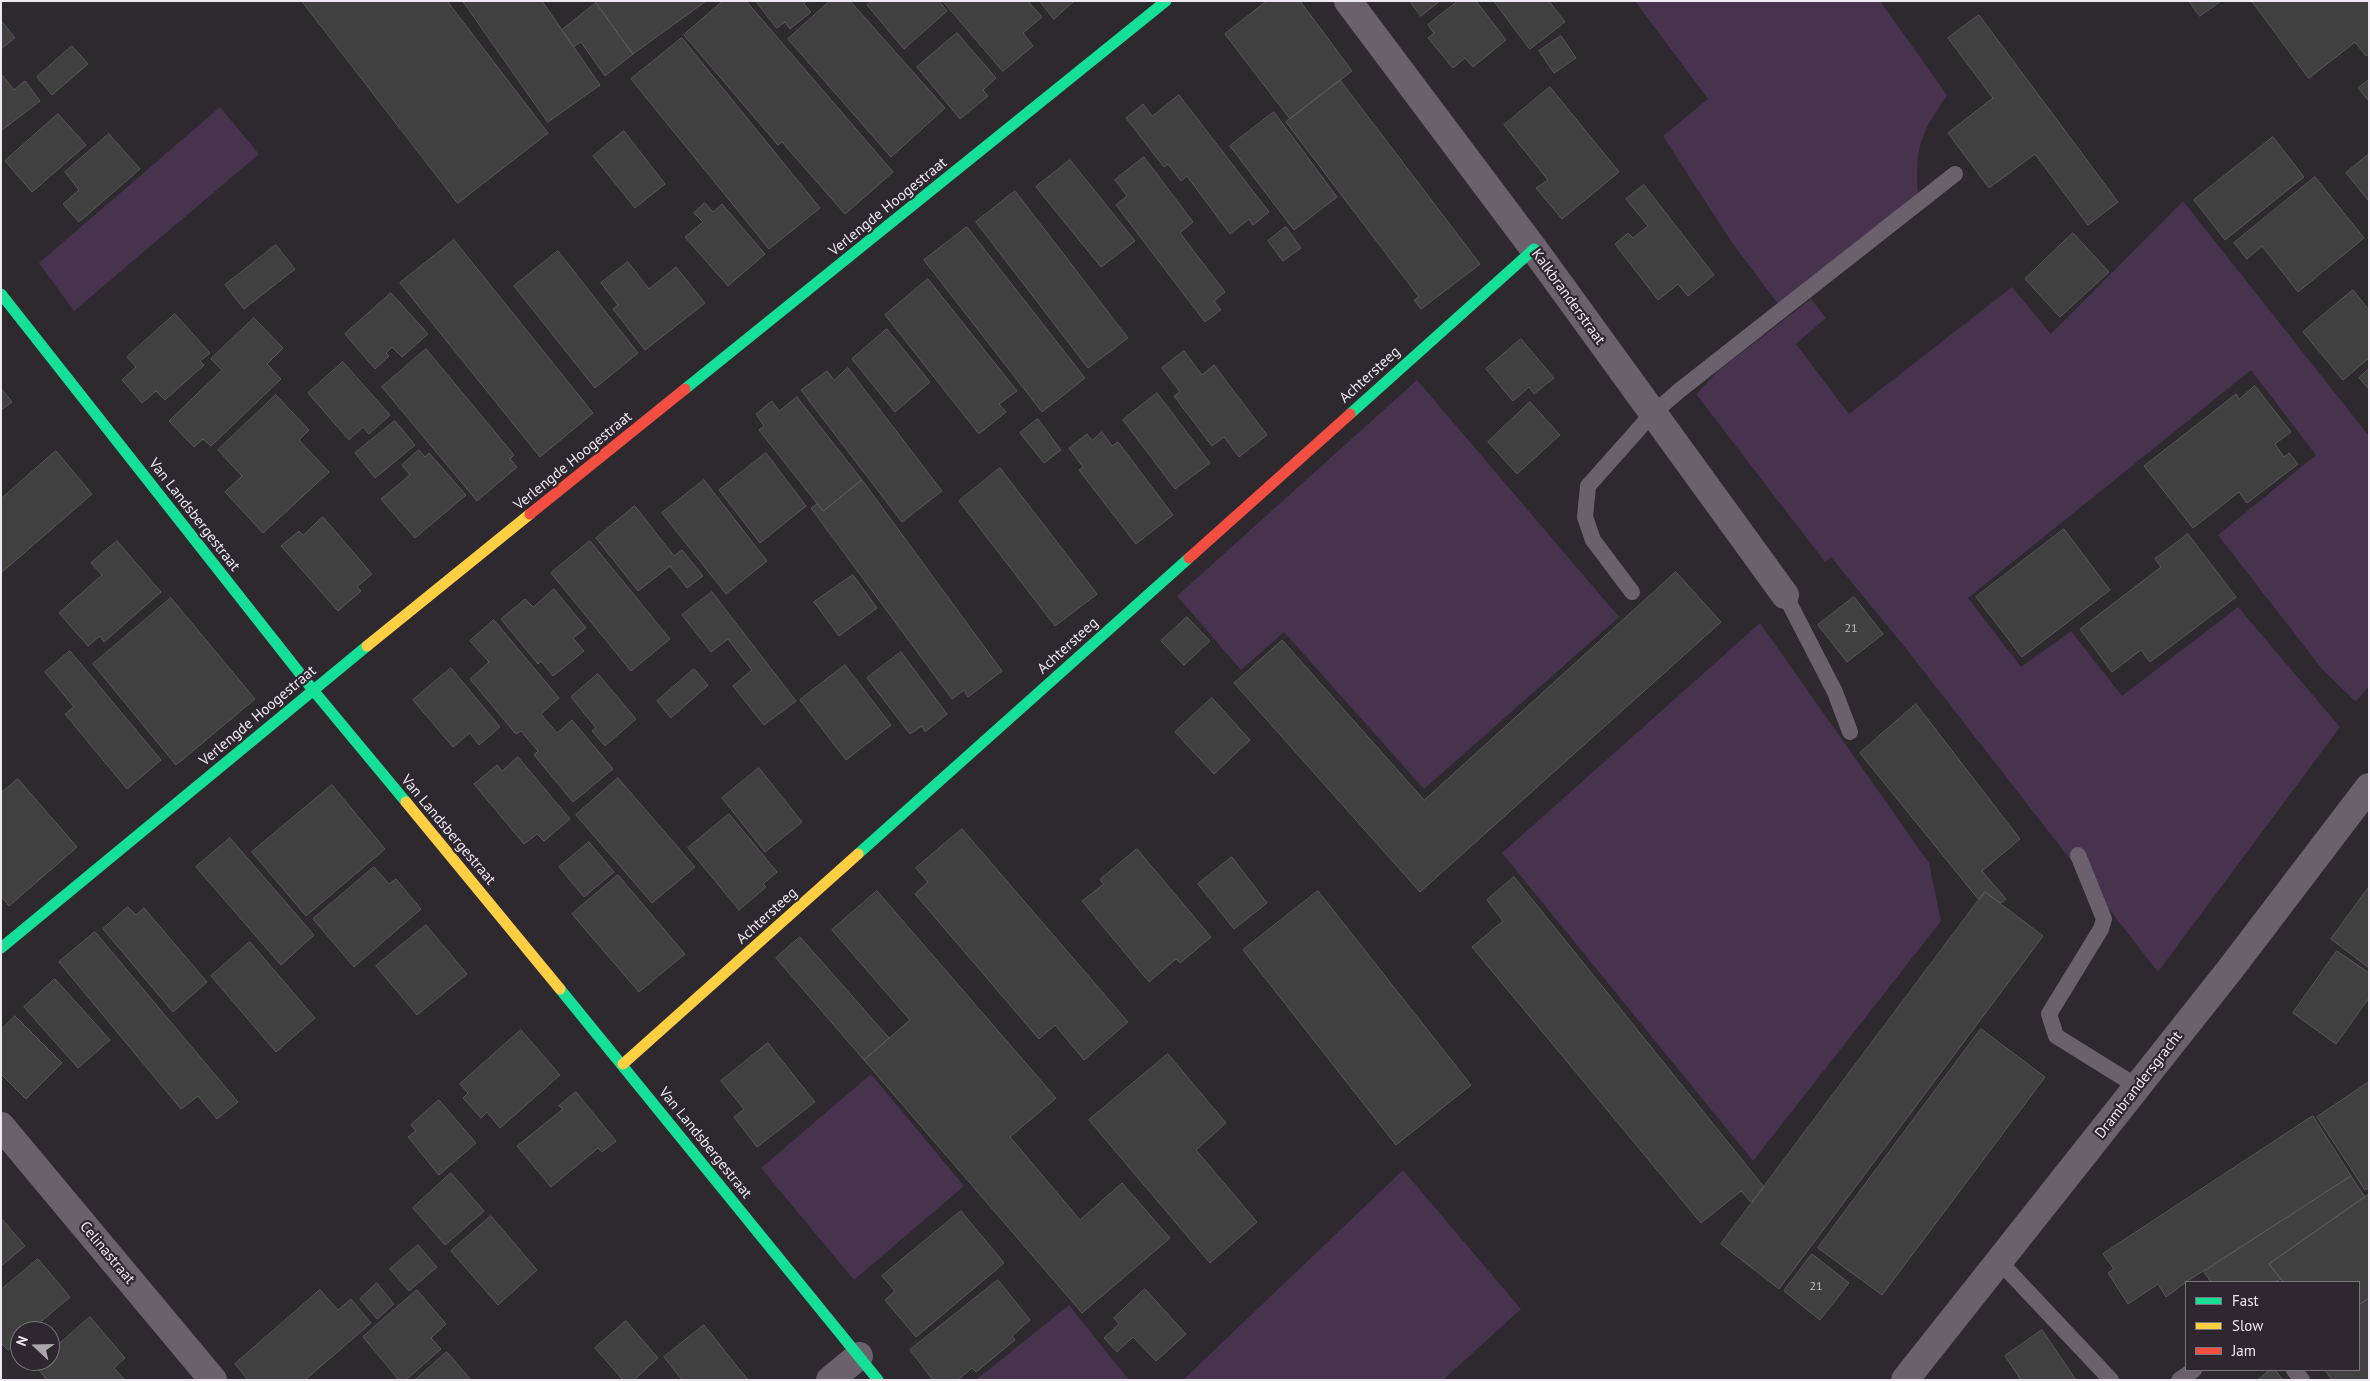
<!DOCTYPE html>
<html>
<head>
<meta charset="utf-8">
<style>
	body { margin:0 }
	#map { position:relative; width:2370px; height:1381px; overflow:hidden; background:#2d292e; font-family:"PT Sans",sans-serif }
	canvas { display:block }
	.frame { position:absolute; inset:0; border:2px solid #eee9f0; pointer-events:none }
	.legend { position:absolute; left:2185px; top:1281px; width:175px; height:90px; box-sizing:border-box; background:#2e2730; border:1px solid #7b757d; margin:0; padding:6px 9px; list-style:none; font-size:15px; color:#eee9f0 }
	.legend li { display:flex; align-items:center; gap:10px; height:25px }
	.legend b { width:25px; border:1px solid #7b757d }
	.north { position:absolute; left:10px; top:1321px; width:50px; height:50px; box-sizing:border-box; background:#2e2730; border:1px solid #7b757d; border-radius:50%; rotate:291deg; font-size:14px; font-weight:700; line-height:20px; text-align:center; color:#eee9f0 }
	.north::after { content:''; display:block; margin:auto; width:18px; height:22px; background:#aaa6ac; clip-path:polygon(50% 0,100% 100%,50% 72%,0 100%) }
</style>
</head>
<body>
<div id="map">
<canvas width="2370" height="1381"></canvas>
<div class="frame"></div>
<ul class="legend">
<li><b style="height:6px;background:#16e098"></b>Fast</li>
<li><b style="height:6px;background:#ffcf43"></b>Slow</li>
<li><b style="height:6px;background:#f24e42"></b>Jam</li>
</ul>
<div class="north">N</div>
</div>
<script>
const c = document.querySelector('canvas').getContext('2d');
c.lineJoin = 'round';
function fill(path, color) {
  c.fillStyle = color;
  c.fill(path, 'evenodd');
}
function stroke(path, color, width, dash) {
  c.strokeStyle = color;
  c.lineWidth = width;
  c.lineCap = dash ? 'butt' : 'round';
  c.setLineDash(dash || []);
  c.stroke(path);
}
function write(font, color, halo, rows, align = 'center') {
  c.font = font + ' "PT Sans",sans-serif';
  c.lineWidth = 4.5;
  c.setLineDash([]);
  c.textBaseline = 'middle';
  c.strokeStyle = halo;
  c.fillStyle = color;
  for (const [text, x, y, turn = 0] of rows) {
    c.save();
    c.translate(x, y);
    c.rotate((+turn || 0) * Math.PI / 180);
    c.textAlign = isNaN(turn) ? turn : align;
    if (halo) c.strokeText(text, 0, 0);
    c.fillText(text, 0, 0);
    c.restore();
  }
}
fill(new Path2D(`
	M1635 1H1880L1947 95C1920 135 1915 146 1918 195L1778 304 1733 244 1663 136 1708 99Z
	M220 107 259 154 74 311 39 263Z
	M2183 201 2369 436V686L2356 702 2322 669 2218 535 2316 455 2251 370 1968 598 2021 667 2071 631 2122 696 2238 607 2340 727 2158 972 1908 651 1831 557 1825 562 1696 394 1718 371 1811 299 1826 318 1796 344 1849 414 2012 287 2051 334Z
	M1417 380 1619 617 1424 789 1284 632 1241 670 1177 596Z
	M1760 623 1929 863 1941 921 1753 1161 1502 853Z
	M871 1074 964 1186 854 1280 761 1168Z
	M1403 1170 1521 1309 1443 1380H1183Z
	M1069 1305 1129 1380H976Z`), '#47334e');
const building = new Path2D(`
	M302 1H447L548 133 458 203Z
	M463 1H542L600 85 548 122Z
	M595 1H706L633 54Z
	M723 1H746L893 172 845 214 782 142 778 145 684 35Z
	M756 1H806L804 4 811 12 790 29 785 22 777 28Z
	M830 1H850L945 108 891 157 788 39Z
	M872 1H939L947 11 904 49 867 5Z
	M943 1H1028L1042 17 1023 33 1033 46 1003 71Z
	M1040 1H1074L1054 19Z
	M1267 1H1300L1352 71 1290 119 1225 34Z
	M1410 1H1440L1421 16Z
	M1458 1H1476L1506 40 1473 67 1465 58 1453 68 1428 38 1434 33 1428 25Z
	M1494 1H1549L1565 22 1530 49Z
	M2189 1H2221L2200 16Z
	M2252 1H2369V54L2366 56 2355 42 2309 78Z
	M596 3 633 54 605 76 581 42 573 47 562 30Z
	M1979 15 2118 202 2088 225 2035 154 1989 188 1948 133 1993 98 1948 38Z
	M1 20 15 38 1 49Z
	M957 33 996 78 983 90 988 96 960 119 917 67Z
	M1561 36 1576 58 1554 73 1539 51Z
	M682 38 820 208 769 249 631 79Z
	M72 46 88 64 52 95 37 77Z
	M2 75 14 90 25 81 40 101 1 131Z
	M1340 80 1480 264 1421 309 1414 300 1419 297 1286 122Z
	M2369 80V101L2358 88Z
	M1550 87 1619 172 1562 219 1536 188 1548 180 1504 125Z
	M1179 95 1269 212 1253 225 1249 219 1230 234 1187 176 1181 181 1168 164 1164 167 1126 118 1143 104 1152 116Z
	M1274 112 1337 197 1294 230 1230 146Z
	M58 114 86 145 32 192 5 161Z
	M624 131 665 184 635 208 593 156Z
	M109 134 140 169 79 222 63 204 79 190 65 172Z
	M2273 137 2304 177 2225 240 2194 200Z
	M2369 154V201L2346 173Z
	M1144 157 1193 222 1180 233 1225 292 1214 301 1221 310 1205 322 1116 205 1127 196 1115 180Z
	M1070 160 1135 241 1101 267 1036 187Z
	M2315 177 2364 238 2298 292 2262 246 2247 259 2234 243Z
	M1644 185 1714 275 1688 296 1678 284 1658 300 1615 244 1628 233 1633 238 1648 226 1626 199Z
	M1015 191 1128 338 1088 368 976 222Z
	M705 203 713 212 722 204 765 254 728 286 685 237 703 222 694 213Z
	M967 227 1085 378 1042 412 924 260Z
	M1286 227 1301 248 1283 261 1268 241Z
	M2073 233 2109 272 2060 317 2025 279Z
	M454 240 593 413 540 457 400 283Z
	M276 245 295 269 244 309 225 285Z
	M558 251 638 353 595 388 514 286Z
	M628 262 649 289 676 267 705 303 645 350 613 309 618 305 601 283Z
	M928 279 1017 391 999 404 1006 412 979 434 885 315Z
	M2353 290 2369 310V358L2343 380 2303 332Z
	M391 293 428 334 402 357 392 347 386 353 389 356 375 369 345 334Z
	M175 314 210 353 200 361 204 365 165 400 156 391 142 403 122 380 136 367 127 357Z
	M254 318 283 348 267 364 281 379 211 446 203 439 194 447 169 421 222 370 211 359Z
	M887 329 930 382 895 412 852 359Z
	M1521 339 1554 378 1534 394 1529 387 1513 401 1486 369Z
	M426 349 514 455 510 459 517 467 477 501 382 387Z
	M1184 351 1202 375 1214 365 1267 435 1239 457 1224 437 1212 446 1174 396 1180 392 1162 368Z
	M343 362 390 415 369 434 363 427 349 440 308 393Z
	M848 368 942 491 902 522 801 390 827 371 834 380Z
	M2369 369V389L2359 378Z
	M2255 386 2291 432 2275 444 2284 457 2289 453 2298 464 2247 503 2239 492 2193 528 2144 466 2236 394 2239 399Z
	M1 388 12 402 1 410Z
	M1157 393 1210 463 1175 489 1123 420Z
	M276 395 309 430 299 440 329 472 263 533 225 492 242 476 218 450Z
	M797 397 862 480 823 511 759 430 764 426 756 414 772 401 779 411Z
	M1530 402 1560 435 1517 474 1488 442Z
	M1038 419 1061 450 1044 463 1020 433Z
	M395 421 415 445 375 478 355 453Z
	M1102 432 1112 446 1118 442 1173 515 1136 544 1079 470 1083 467 1069 448 1087 434 1092 440Z
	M419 450 425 457 429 453 466 495 415 538 381 499 410 475 402 465Z
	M56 451 92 494 1 573V499Z
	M766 453 806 506 760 543 719 490Z
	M1000 468 1097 594 1055 626 959 501Z
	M704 480 767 561 726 594 662 513Z
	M862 480 1002 671 968 697 964 690 952 699 811 508 817 504 823 511Z
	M635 506 674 556 682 550 703 576 687 588 670 566 638 591 596 538Z
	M323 517 372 574 357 587 361 591 338 611 281 546 299 531 303 535Z
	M2064 529 2110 590 2022 657 1976 597Z
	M2188 534 2236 597 2150 662 2141 650 2112 672 2080 629 2161 567 2155 559Z
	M117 541 161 592 104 642 100 636 88 646 59 613 102 575 91 563Z
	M590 541 670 639 631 671 551 573Z
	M1676 572 1721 622 1420 892 1234 683 1282 640 1424 800Z
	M853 575 877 608 839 636 814 602Z
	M554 589 586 628 573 638 584 651 553 676 541 661 538 664 501 619 525 599 533 607Z
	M712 592 796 701 764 725 733 686 752 670 728 639 711 652 682 615Z
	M1854 597 1883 634 1847 662 1818 625Z
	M171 598 255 699 176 765 93 664Z
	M1187 617 1210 641 1184 665 1161 641Z
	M494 620 559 698 541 714 557 733 572 720 613 769 573 802 534 755 538 751 521 731 516 734 470 679 489 662 470 641Z
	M70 651 161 760 127 789 65 714 74 707 45 672Z
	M901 652 947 714 925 732 922 726 910 734 867 678Z
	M845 665 891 725 846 760 800 700Z
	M451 668 500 727 479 745 470 733 453 747 413 700Z
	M694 669 708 685 671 718 657 701Z
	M598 674 636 719 605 746 592 731 596 728 571 697Z
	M1212 698 1250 740 1214 774 1175 732Z
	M1916 704 2020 839 1982 871 2006 899 2001 903 1985 892 1979 900 1860 753Z
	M518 757 570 819 544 841 537 834 524 844 474 784 497 765 502 771Z
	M759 768 802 822 765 852 722 798Z
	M618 778 695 867 652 903 576 815Z
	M18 779 77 847 9 906 1 896V793Z
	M332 785 385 849 306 916 252 852Z
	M729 814 777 872 763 884 766 887 739 910 688 848Z
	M962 829 1128 1022 1084 1060 1055 1025 1039 1039 915 894 928 882 916 868Z
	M230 838 314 935 281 965 196 867Z
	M589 842 614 872 584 897 559 867Z
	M1137 849 1211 937 1180 963 1176 959 1149 982 1082 901 1104 884 1100 880Z
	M1232 857 1267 903 1234 929 1198 884Z
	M374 867 389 884 396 879 421 909 354 967 313 919Z
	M618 875 685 954 639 992 572 914Z
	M1514 877 1764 1187 1752 1203 1741 1191 1701 1223 1472 947 1503 921 1487 900Z
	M2369 887V968L2331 939Z
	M877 891 1056 1098 1010 1137 1080 1220 1122 1183 1170 1238 1082 1313 864 1060 910 1020 832 930Z
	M1318 891 1471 1085 1396 1145 1243 950Z
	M1985 892 2043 936 1779 1289 1721 1244Z
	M128 907 136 915 144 908 207 982 173 1012 103 929Z
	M426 925 467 974 417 1015 376 966Z
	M95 932 238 1102 217 1119 198 1096 181 1109 59 962Z
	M800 937 889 1038 864 1060 776 958Z
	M250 942 315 1018 276 1052 211 976Z
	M2337 951 2369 973V998L2336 1044 2293 1013Z
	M55 979 110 1040 78 1068 24 1007Z
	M15 1016 62 1063 26 1099 1 1074V1030Z
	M1981 1029 2045 1077 1882 1295 1818 1248Z
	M521 1030 560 1075 500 1128 487 1112 481 1118 463 1098 468 1093 460 1084Z
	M768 1043 815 1102 757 1147 734 1117 744 1109 721 1081Z
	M1168 1054 1226 1123 1196 1150 1257 1222 1210 1263 1089 1120Z
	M2369 1082V1188L2365 1190 2317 1117Z
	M576 1092 616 1141 602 1152 598 1148 551 1187 517 1146 563 1109 559 1106Z
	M439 1100 476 1143 439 1175 408 1137 416 1131 411 1125Z
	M2313 1116 2351 1176 2186 1282 2166 1297 2158 1284 2128 1304 2108 1273 2114 1269 2103 1254Z
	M451 1173 484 1211 445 1245 413 1208Z
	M2351 1176 2365 1197 2269 1264 2281 1279 2275 1282H2211L2204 1272Z
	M2369 1194V1298L2359 1305V1282H2283L2269 1264Z
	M961 1211 1004 1263 916 1337 885 1300 895 1291 882 1276Z
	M491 1216 537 1270 498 1305 451 1251Z
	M1 1218 25 1246 1 1266Z
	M418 1245 437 1267 409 1291 390 1269Z
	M1812 1254 1849 1283 1820 1320 1784 1291Z
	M38 1259 70 1297 30 1331H20V1340L8 1350 1 1343V1290Z
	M998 1280 1030 1320 1012 1336 1015 1340 976 1372 972 1368 958 1380H933L910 1350Z
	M377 1283 394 1304 377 1319 360 1299Z
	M1145 1289 1186 1334 1156 1361 1133 1337 1117 1352 1104 1338 1119 1324 1114 1318Z
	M320 1290 338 1310 351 1299 371 1323 305 1380H248L235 1364Z
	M417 1290 446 1324 431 1338 441 1349 406 1380H399L363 1337Z
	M2369 1298V1380H2332L2325 1370H2359V1305Z
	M90 1317 125 1358 114 1368 125 1380H47L35 1365 40 1361H50V1352Z
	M626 1321 658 1358 634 1380H623L595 1348Z
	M704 1325 748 1380H682L664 1357Z
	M2042 1330 2076 1380H2021L2005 1356Z
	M447 1352 471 1380H415Z
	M2270 1370H2275L2283 1380H2258Z`);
fill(building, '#404040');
stroke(building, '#595959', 1);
stroke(new Path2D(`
	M1632 592 1593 540 1585 517 1588 486 1652 414 1680 390 1955 174
	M1785 595 1835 692 1850 732
	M2078 855 2104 919 2101 929 2049 1014 2056 1036 2138 1087
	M1999 1261 2111 1380
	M2294 1370 2302 1380
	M2179 1380 2194 1370`), '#6a616d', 16);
stroke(new Path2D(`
	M1348 1 1534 249 1785 595
	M1 1126 213 1380
	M830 1380 859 1356
	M1905 1380 2232 967 2369 787`), '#6a616d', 28);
stroke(new Path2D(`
	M1 294 313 690 406 802
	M685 389 1166 1
	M1350 414 1534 249
	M858 854 1189 558
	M1 948 367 646
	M560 989 878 1380`), '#16e098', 11);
stroke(new Path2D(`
	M367 646 530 514
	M406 802 560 989
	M623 1064 858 854`), '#ffcf43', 11);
stroke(new Path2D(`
	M530 514 685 389
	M1189 558 1350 414`), '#f24e42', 11);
write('12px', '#c2bfc4', null, [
	["21",1851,629],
	["21",1816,1287]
]);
write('15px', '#eee9f0', '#2e2730', [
	["Verlengde Hoogestraat",888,207,-39],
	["Kalkbranderstraat",1568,297,54],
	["Achtersteeg",1370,375,-42],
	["Verlengde Hoogestraat",573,461,-39],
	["Van Landsbergestraat",194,515,52],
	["Achtersteeg",1068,646,-42],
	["Verlengde Hoogestraat",258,716,-40],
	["Van Landsbergestraat",448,830,50],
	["Achtersteeg",767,916,-42],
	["Drambrandersgracht",2139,1085,-52],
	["Van Landsbergestraat",705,1143,51],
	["Celinastraat",107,1253,50]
]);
</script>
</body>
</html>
